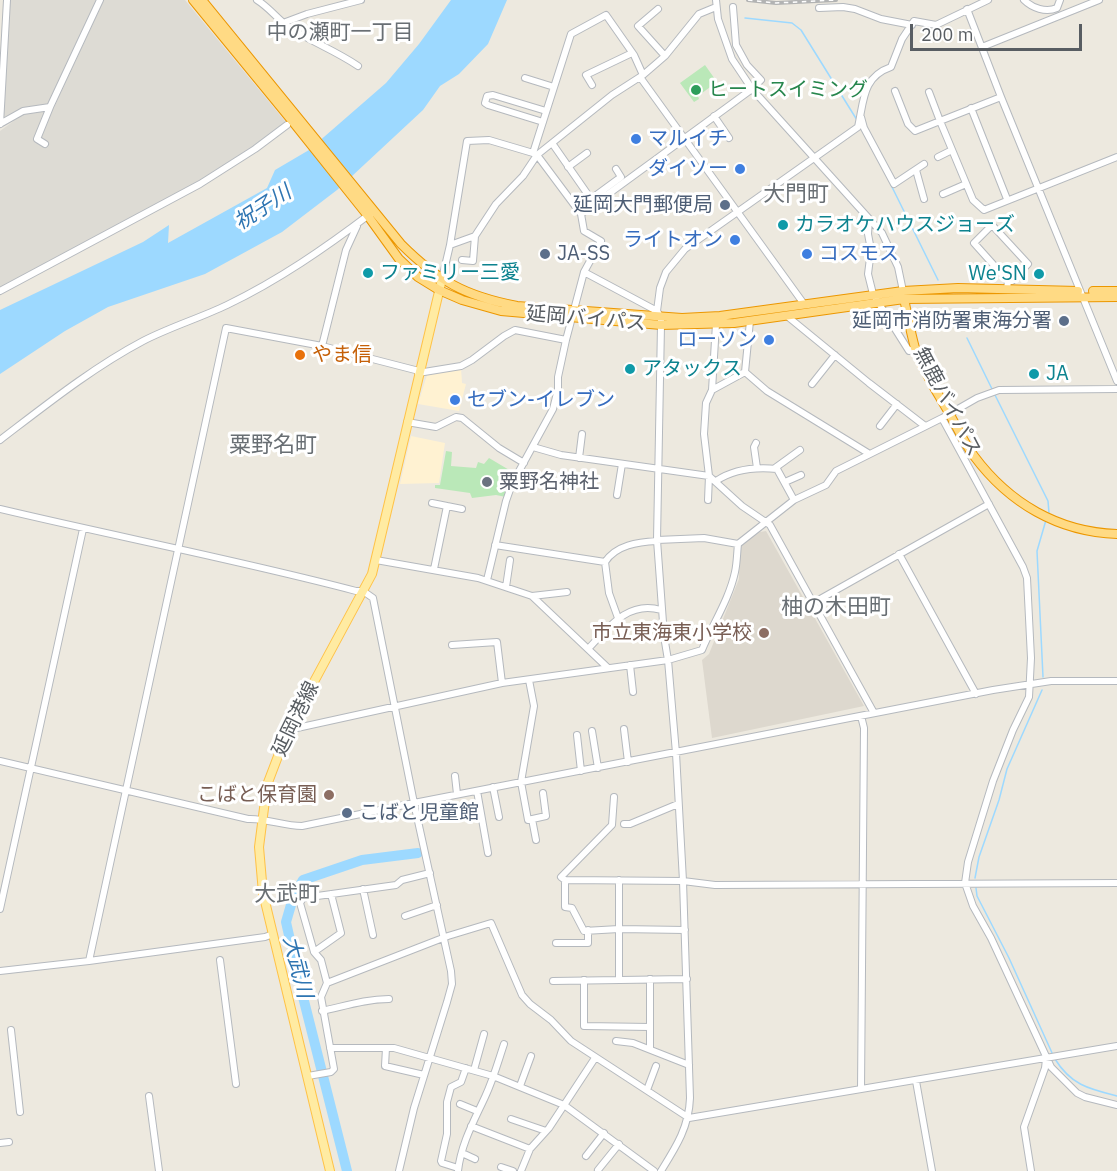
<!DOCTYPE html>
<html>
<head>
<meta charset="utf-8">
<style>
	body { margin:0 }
	#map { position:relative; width:1117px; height:1171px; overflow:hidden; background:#ede9df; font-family:"IBM Plex Sans",sans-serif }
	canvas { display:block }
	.scale { position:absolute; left:910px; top:24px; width:172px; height:27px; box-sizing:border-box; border:3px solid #585d62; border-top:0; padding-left:8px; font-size:18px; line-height:21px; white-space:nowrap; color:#585d62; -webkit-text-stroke:4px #fff; paint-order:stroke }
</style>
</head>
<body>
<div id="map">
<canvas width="1117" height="1171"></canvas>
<div class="scale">200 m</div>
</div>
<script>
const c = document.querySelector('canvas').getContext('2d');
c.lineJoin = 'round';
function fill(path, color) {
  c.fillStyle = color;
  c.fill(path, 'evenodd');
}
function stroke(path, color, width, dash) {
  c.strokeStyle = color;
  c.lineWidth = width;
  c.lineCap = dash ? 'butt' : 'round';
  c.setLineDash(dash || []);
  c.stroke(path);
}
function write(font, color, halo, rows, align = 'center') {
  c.font = font + ' "IBM Plex Sans","Noto Sans JP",sans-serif';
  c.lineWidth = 6;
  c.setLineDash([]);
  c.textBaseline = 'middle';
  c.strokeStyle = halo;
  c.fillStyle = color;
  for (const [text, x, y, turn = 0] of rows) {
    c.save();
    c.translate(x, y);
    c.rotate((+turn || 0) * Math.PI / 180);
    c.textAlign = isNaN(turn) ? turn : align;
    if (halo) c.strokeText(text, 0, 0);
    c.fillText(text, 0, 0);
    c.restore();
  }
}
fill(new Path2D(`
	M459 368H461L462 383 466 384 459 411 418 404 427 375Z
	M411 436 445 443 439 483 400 484Z`), '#fff2d2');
fill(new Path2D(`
	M10 0H97L51 101 47 104 23 108 6 118 3 116Z
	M104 0H185L285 121V124L256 146 217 171 0 288V131L22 115 54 108Z`), '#dddbd4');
fill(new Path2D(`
	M766 531 864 706 712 738 702 660 709 654 739 579 740 545 760 532Z`), '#ddd8ce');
fill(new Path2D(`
	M705 65 717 82 698 96 699 99 694 102 680 83Z
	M446 451 452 452 451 466 476 468 478 462 484 464 489 458 516 474 506 497 496 495 472 498 470 493 435 488V485H440Z`), '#bae8b8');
fill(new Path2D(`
	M451 0H507L488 44 459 74 440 86 423 110 337 190 282 232 205 274 108 307 65 331 0 374V310L143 242 169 225 168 243 267 188 275 170 309 150 386 83 419 44Z`), '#9dd9ff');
stroke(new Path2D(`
	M745 18 792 23 801 30 857 120
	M891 185 938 280
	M967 338 993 391
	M995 395 1048 501 1049 513
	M1043 677 1037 551 1046 520
	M975 878 979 857 999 800 1007 769 1042 690
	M976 888 977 896 1009 958 1053 1055
	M1055 1059C1071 1085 1089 1089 1117 1096`), '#9dd9ff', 1.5);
stroke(new Path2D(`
	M347 1171 301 989 286 922 293 898 303 880 362 860 418 853`), '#9dd9ff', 10);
const minor = new Path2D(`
	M257 0C270 8 278 20 290 28 312 42 336 51 358 66
	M716 0 718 19 732 59 752 89 882 233 898 267 903 291
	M1024 0C1032 8 1046 13 1057 8L1060 0
	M819 8 843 7 855 9 881 19 912 25
	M658 9 638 26 665 56
	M967 9 1001 97 1117 381
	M283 23 307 14 361 0
	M982 47 1099 0
	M640 77 804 304
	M525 78 554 87
	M592 85 586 75 632 53
	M895 91 908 124 915 131 940 121 973 200 984 210 1117 157
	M929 92 940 121 1001 97
	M971 108 1007 199
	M714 116 729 138
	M861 117 864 128 894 184 924 164
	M543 122 488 105 485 103 487 96 493 95 546 111
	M0 124 23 111 50 107 100 0
	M0 124 7 0
	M552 143 591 199 621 177 616 169
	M45 144 37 139 50 107
	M938 157 952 150
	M568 167 587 153
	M916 170 924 199
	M943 194 966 184
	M581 214 752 89 761 80 747 65 736 45 733 7
	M869 219 868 234 871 250 868 274 873 294 909 351 916 348
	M450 245 467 141 489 140 533 153
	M462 260 473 261 475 236
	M584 272 657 311
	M442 279 450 245 475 236 496 204 523 176 537 155 612 95 643 75 665 56 699 14 716 7
	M1007 289 1008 281H1012L1028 264 992 225 974 243 1008 281
	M0 291 200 184 255 149 287 125
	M787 316 869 383 925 426
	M322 346 346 250 357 226
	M745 372 767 391 868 453
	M418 373 461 366 472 360 504 336 515 330 566 340
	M812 384 835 355
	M712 390 716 324
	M942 418 1023 567 1027 578 1031 658 1029 697 1013 730 993 781 968 862 965 883 973 906 991 938 1051 1067 1077 1093 1085 1097 1117 1105
	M407 422 436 427 456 417 462 418 499 448 524 463
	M880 426 897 404
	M0 440C46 405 92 368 143 341 170 327 200 318 227 305 279 280 325 248 370 214
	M756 443 754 447 757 468
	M533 447 561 455 709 476 742 506 770 525 874 713
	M579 458 582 434
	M775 468 800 450
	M716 481C734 469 757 467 777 469L794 500
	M785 482 801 475
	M617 495 622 464
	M708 500 709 476 704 434 706 403 712 390 745 372 750 321
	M432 503 462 509
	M0 509C118 537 238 560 356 591H363L373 598 414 803 451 971 452 984 447 1002 414 1108 399 1171
	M657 540 704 538 738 544
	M495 545 605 562
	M899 554 976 694
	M376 560 478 578 532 596 608 668
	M434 569 447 506
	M487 580 506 501 512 484 553 409 558 389V377L566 340 584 272 601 241 584 231 581 214 537 155 533 153 571 34 606 15 634 55 643 75
	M506 587 510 560
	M532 596 567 592
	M813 603 989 504
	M618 618 609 593 605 562C616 545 638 542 657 541
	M452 645 497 642 502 683
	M588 649C608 628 628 600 661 610
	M630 665 633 692
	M529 680 534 706 521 782 528 820 546 816 543 793
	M624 729 628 762
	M288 730 502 683 668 660 702 650C712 625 729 600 735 572 737 563 737 553 738 544L794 500 826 485 836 471 942 418 977 398 999 390 1117 389
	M592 731 598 768
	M577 735 581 771
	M0 761 248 819C266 818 283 826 302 826L414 803 993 690 1051 681H1117
	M455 776 457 794
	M493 787 499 817
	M477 791 488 853
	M614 797 612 825 561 877 565 880V907L572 908 584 931 619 929 685 930
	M532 819 536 840
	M624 824H630L678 804
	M565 880 683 881 715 885 1117 883
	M363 889 373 935
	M0 909 83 529
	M405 916 437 905
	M556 943H588V930
	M314 952 341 933 331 894
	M220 960 236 1084
	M89 961 226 328 322 346 419 371
	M0 971 89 961 265 937 273 934
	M650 979V1049
	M584 980V1026L650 1027
	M619 980V880
	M553 981 687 979
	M327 983 321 960 314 952 300 903 303 898 396 885 402 880 430 873
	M322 1011C345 1006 366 999 389 999
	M11 1030 20 1112
	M616 1041 633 1043 689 1065
	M330 1048H394L493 1076 564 1105 654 1171
	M386 1048 385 1066 424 1075
	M474 1070 484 1034
	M308 1076 331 1072 334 1069 321 997 327 983 448 936 491 923 522 995 530 1004 551 1020 571 1041 689 1118 1117 1046
	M916 1081 932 1171
	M520 1086 531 1056
	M861 1089 864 728 861 716
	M647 1090 656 1066
	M149 1096 159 1171
	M460 1104 477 1111
	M511 1119 546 1131
	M471 1126 530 1149
	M0 1143 9 1142
	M462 1153 475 1159
	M586 1156 604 1133
	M501 1167 513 1171
	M458 1168 442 1163 441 1161 447 1134V1102L451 1087 461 1082 466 1068
	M598 1170 619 1144
	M458 1171C461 1144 474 1121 485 1097 493 1080 498 1062 504 1044
	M521 1171 530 1149 549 1128 595 1058
	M661 1171C676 1147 689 1127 690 1098L683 881 676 753 668 660 664 636 657 540 661 325V318L657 311 660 288 666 272 685 249 858 127C864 101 862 77 891 67L902 39 914 21 936 25 988 0
	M1031 1171 1024 1127 1045 1068 1046 1059`);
const major = new Path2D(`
	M330 1171 263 893 259 847 267 785 288 730 372 574 442 279`);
const highway = new Path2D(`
	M193 0 293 122 368 216 399 259 418 277 439 290 462 300 501 311 661 325 734 323 904 299 1117 297
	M202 0 401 244C438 281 465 296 517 306L682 318 720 316 903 291 958 288 1078 291
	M1093 291H1117
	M903 294C907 312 910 330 915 348 923 371 937 392 949 413 957 427 964 443 974 456 1009 503 1058 532 1117 534`);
stroke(minor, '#b5b9be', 8);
stroke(major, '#ffc246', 10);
stroke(highway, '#ec9700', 10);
stroke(minor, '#fff', 6);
stroke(major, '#ffeba2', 8);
stroke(highway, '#ffda84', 8);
const rail = new Path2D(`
	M748 0 776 3 836 0`);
stroke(rail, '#b2b3b3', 4);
stroke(rail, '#fff', 1.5, [4.5]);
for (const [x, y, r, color] of [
	[696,90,6,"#2e9e5b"],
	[636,139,6,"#3f7fe0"],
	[740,169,6,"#3f7fe0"],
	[725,205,6,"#5c6f8a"],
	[783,225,6,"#0f9aa8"],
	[735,240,6,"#3f7fe0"],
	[545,254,6,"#5c6f8a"],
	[807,254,6,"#3f7fe0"],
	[368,273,6,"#0f9aa8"],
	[1039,274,6,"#0f9aa8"],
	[1064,321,6,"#5c6f8a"],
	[769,340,6,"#3f7fe0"],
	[300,355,6,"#e8710a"],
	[630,369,6,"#0f9aa8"],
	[1034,374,6,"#0f9aa8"],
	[455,400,6,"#3f7fe0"],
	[487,482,6,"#6b7280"],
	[764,633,6,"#8d6e63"],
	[329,795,6,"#8d6e63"],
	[347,813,6,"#5c6f8a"]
]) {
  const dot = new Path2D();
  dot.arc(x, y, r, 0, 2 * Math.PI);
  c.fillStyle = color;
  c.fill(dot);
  stroke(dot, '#fff', 2);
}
write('20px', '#27864d', '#fff', [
	["ヒートスイミング",708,90]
], 'left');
write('20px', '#366cbe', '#fff', [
	["マルイチ",648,139],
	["ダイソー",728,169,"right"],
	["ライトオン",723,240,"right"],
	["コスモス",819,254],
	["ローソン",757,340,"right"],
	["セブン-イレブン",467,400]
], 'left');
write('20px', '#4e5e75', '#fff', [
	["延岡大門郵便局",713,205],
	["JA-SS",557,254,"left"],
	["延岡市消防署東海分署",1052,321],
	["こばと児童館",359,813,"left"]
], 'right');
write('20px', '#0d838f', '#fff', [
	["カラオケハウスジョーズ",795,225],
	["ファミリー三愛",380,273],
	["We'SN",1027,274,"right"],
	["アタックス",642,369],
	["JA",1046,374]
], 'left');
write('20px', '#585d62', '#fff', [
	["延岡バイパス",586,319,5],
	["無鹿バイパス",947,402,62],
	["延岡港線",296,719,-64]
]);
write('20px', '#c56008', '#fff', [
	["やま信",312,355]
], 'left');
write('20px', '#5b616d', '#fff', [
	["粟野名神社",499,482]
], 'left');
write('20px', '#785e54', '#fff', [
	["市立東海東小学校",752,633],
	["こばと保育園",317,795]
], 'right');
write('21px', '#696f74', '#fff', [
	["中の瀬町一丁目",340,33]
]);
write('italic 21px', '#2e75b2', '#fff', [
	["祝子川",263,208,-33],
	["大武川",297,967,76]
]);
write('22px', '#696f74', '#fff', [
	["大門町",796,195],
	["粟野名町",273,446],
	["柚の木田町",836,608],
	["大武町",287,895]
]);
</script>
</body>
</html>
